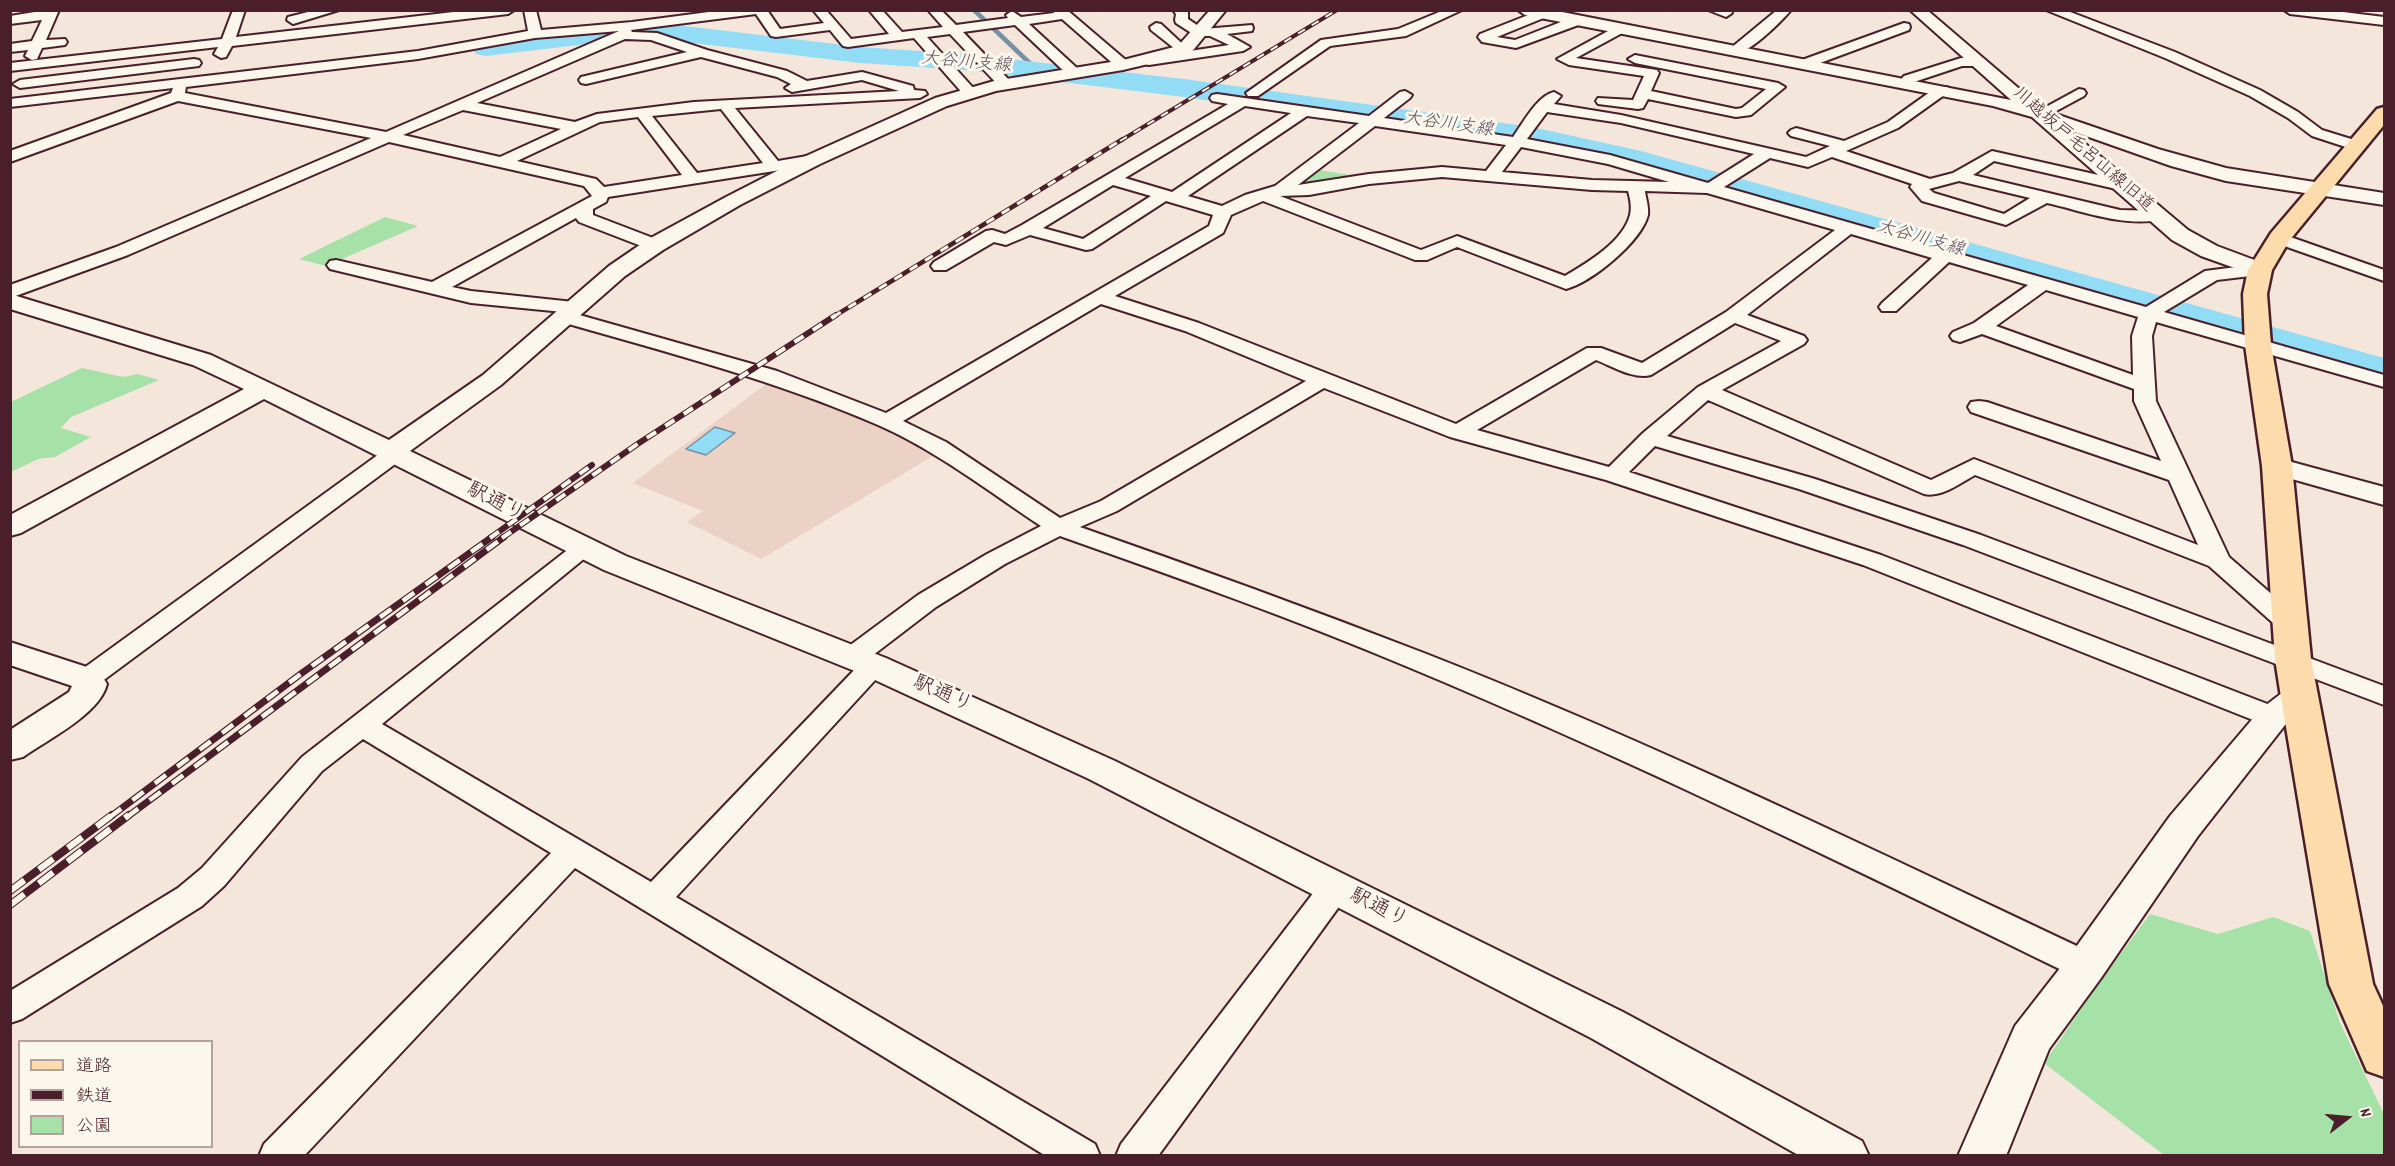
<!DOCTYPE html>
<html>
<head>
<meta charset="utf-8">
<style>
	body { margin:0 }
	#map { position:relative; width:2395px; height:1166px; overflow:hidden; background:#f4e6da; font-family:Dekko,"Klee One",sans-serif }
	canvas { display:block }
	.frame { position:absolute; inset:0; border:12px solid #4a1f2b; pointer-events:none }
	.legend { position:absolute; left:18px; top:1040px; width:195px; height:108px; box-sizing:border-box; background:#fbf7ec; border:2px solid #b4a19f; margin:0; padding:8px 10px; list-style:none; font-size:18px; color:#4a1f2b }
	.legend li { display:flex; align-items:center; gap:12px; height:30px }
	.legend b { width:30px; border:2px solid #b4a19f }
	.north { position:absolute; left:2317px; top:1088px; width:60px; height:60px; -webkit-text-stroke:4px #fbf7ec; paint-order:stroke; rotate:74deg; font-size:16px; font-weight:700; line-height:24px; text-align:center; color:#4a1f2b }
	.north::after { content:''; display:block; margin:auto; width:21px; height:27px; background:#4a1f2b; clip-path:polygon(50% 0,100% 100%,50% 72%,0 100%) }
</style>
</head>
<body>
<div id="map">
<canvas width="2395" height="1166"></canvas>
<div class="frame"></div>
<ul class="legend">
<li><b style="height:8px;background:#fcdcac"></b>道路</li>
<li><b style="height:8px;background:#4a1f2b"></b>鉄道</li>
<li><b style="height:16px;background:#a6e1a7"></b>公園</li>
</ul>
<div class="north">N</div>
</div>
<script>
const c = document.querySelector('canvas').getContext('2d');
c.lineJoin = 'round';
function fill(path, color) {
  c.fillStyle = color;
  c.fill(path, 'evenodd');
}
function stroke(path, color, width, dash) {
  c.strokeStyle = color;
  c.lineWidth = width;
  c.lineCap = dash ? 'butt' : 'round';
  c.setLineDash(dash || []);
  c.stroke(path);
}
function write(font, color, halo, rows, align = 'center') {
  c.font = font + ' Dekko,"Klee One",sans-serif';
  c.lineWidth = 6;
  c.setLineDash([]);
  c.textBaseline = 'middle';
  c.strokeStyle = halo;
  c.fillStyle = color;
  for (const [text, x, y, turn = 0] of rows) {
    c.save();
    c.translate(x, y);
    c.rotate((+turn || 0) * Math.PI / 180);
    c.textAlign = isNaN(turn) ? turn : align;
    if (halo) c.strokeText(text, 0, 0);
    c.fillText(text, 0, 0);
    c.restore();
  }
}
fill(new Path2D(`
	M770 381 882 427 938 453 761 559 687 522 703 511 633 483Z`), '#ecd2c4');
fill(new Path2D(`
	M1313 169 1356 176 1293 189Z
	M385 217 418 226 326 266 299 259Z
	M82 368 123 377 138 374 159 380 71 417 61 428 91 437 55 457 38 459 11 472V402Z
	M2150 914 2218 934 2273 917 2310 931 2340 1023 2384 1114V1155H2164L2044 1063 2097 986Z`), '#a6e1a7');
const water = new Path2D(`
	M715 427 735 433 706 455 686 449Z`);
fill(water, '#93dcf5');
stroke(water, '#7690a4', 1.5);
stroke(new Path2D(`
	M974 10 1037 70`), '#7690a4', 4.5);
fill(new Path2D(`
	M677 25 860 47 965 54 1184 79 1532 127 1641 151 2384 358V384L1622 166 1532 147 1184 97 965 70 860 63 677 41 604 42 486 56 476 54 472 48 476 42 486 40 604 26Z`), '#93dcf5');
const minor = new Path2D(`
	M47 10H59L46 40 65 39 67 42 65 45 42 48 37 59 32 60 25 56 28 50 10 52V44L32 41 42 20 10 24V16Z
	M233 10H245L236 37 471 10H514L508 14 232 46 226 57 221 58 214 54 218 47 10 71V63L222 39Z
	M316 10H339L293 24 287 20 288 17Z
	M524 10H536L541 30 632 22 724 10H767L780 29 824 23 813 10H826L851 39 889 34 869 10H882L902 32 943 27 928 10H941L956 25 1008 18 1006 15 1012 11 1021 17 1054 13 1053 10H1067L1128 62 1130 65 1128 68H1118L1062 19 1029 24 1079 70 1081 73 1079 76H1069L1015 25 963 32 1010 81 1012 84 1005 88 1000 87 950 34 927 37 975 90 977 93 970 97 965 96 914 38 848 47 843 46 830 30 776 37 771 36 756 14 631 30 632 32 657 33 707 50 787 71 807 81 862 72 913 86 914 90 925 91 927 94 920 98 735 108 778 161 813 155 821 160 813 165 608 197 606 202 593 209V215L661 241 664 245 661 249H649L579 222 576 218 452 287 471 291 583 303 586 307 583 311 569 312 777 371 886 413 1209 226 1213 215 1166 201 1092 249 1086 250 1030 235 1006 245 994 242 946 270H934L931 266 934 262 986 231 992 230 1005 234 1022 225 1228 104 1212 101 1210 98 1212 95 1217 94 1369 116 1400 92 1405 91 1412 95 1410 98 1384 118 1513 137C1523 123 1537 96 1554 92L1561 96 1554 104 1621 115 1806 157 1830 146 1791 136 1788 133 1791 130 1796 128 1844 141 1888 122 1937 87H1947L1949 90 1947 93 1898 128 1846 151 1930 179 1953 173 1992 151 2125 181 2133 186 2125 191 1994 161 1973 175 2120 210 2163 211 2166 215 2163 219C2125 228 2083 211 2047 203L2006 225 1922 201 1910 187 1912 184 1832 157 1808 167 1770 158 1724 187 2146 307 2205 271 2260 264 2267 266 2269 270 2267 274 2217 280 2164 312 2384 375V387L2156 322 2152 336 2156 401 2229 557 2299 618 2303 624 2299 630 2290 632 2281 630 2209 566 1975 475C1960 483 1942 498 1924 494L1708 400 1667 436 1815 479 1981 535 2384 686V705L1963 545 1799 489 1655 446 1629 472 1881 555 2283 710 2287 717 2283 724 2273 727 2263 724 1863 565 1606 480 1450 437 1324 388 1117 511 1080 527C1195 567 1310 609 1424 653 1654 743 1875 851 2098 956L2103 966 2098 976 2086 980 2074 976C1854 869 1634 761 1408 667 1294 619 1176 577 1060 536L1005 564 936 607 868 659 874 657 884 660 888 666 676 897 1095 1144 1100 1156H1046L575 868 304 1156H259L264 1144 551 853 363 739 322 771 224 886 202 906 22 1019 10 1023V991L178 888 202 868 302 757 575 544 584 542 593 544 596 549 382 724 651 882 860 664 851 667 841 664 837 658 841 652 918 595 987 554 1041 526C988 491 937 451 878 425 775 380 666 352 558 321L555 317 558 313 563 312 471 303 330 269 327 265 330 261 336 260 432 282 592 196 584 186 389 142 128 255 10 298V285L116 247 371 138 178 101 10 162V151L171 93 173 88 10 107V99L418 51 528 31ZM619 31 386 132 185 93 186 87 418 59 535 38ZM625 39 651 40 687 52 581 77 579 80 581 83 586 84 701 57 777 77 791 84 785 88 792 92 862 80 899 91 694 102 597 114 575 122 477 103ZM1245 106 1291 113 1172 192 1125 178ZM721 109 763 163 697 173 652 116ZM463 110 561 129 500 157 403 135ZM1547 112 1621 123 1754 154 1708 183 1610 155 1527 139ZM1307 116 1359 123 1275 186 1245 195 1222 206 1188 196ZM638 117 682 175 604 187 596 179 517 161 600 122ZM1375 126 1506 145 1486 171 1442 167 1369 174 1298 185ZM1521 147 1608 164 1669 182 1592 180 1502 172ZM1442 177 1592 190 1628 191C1630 198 1632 207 1630 215 1623 242 1587 263 1565 276L1457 236 1421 250 1280 196 1309 195 1369 184ZM1959 181 2030 198 2004 214 1934 193 1929 189ZM1113 185 1151 196 1083 239 1043 228ZM1645 191 1707 193 1835 230 1726 312 1642 363 1601 348H1587L1456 424 1199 323 1115 296 1223 233 1231 215 1263 201 1415 260H1427L1457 247 1566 289C1592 282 1641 242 1648 215 1649 207 1646 199 1645 191ZM1851 234 1932 258 1882 303 1879 307 1882 311H1896L1949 262 2028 285 1974 323 1953 332 1950 336 1953 340 1960 342 1982 334 2134 389V401L2161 461 1987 402 1979 401 1971 402 1968 407 1971 412 2169 480 2198 545 1974 459 1931 480 1722 390 1804 344 1807 340 1804 336 1747 315ZM2046 290 2138 317 2132 336 2133 375 1996 326ZM1101 304 1185 331 1306 381 1101 501 1060 518 946 442 903 421ZM1735 323 1781 341 1698 387 1643 433 1609 467 1477 430 1596 360C1612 366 1634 380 1651 375Z
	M1173 10H1188V19L1203 29 1252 25 1253 28 1252 31 1227 34 1250 47 1243 51 1149 65 1144 64 1142 61 1144 58 1179 52 1151 30 1150 27 1156 23 1161 24 1190 51 1229 45 1210 36H1196L1176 23 1175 20 1176 14Z
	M1444 10H1462L1406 36 1330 46 1258 96H1248L1246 93 1321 40 1398 29Z
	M1541 10 1546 11 1548 14 1546 17 1497 37 1515 40 1571 18H1581L1582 21 1581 24 1516 48 1482 42 1478 37 1480 34Z
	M1708 10H1731L1732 13 1726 17Z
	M1777 10H1791C1781 22 1746 57 1731 54L1729 51 1731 48Z
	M2046 10H2065L2175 52 2260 90 2298 112 2322 130 2364 143 2366 146 2358 151 2312 136 2288 118 2250 96 2165 58Z
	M2284 10H2327L2384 17V25L2290 14Z
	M1904 23 1909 24 1910 27 1909 30 1812 66H1802L1800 63 1802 60Z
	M1619 25 1624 26 1625 29 1624 32 1576 58 1657 70 1659 73 1651 91 1736 109 1742 108 1766 89 1635 63 1628 59 1635 55 1778 83 1785 87 1751 115 1736 117 1648 99 1643 108 1638 109 1598 104 1596 101 1598 98 1633 100 1644 76 1569 65 1557 59Z
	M1961 58H1978L1985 62 1978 66H1962L1914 82 1905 87 1898 83 1904 76Z
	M194 59 199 60 201 63 199 66 20 88 13 84 20 80Z
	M2079 89 2084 90 2086 93 2084 96 2045 117 2040 118 2033 114Z
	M2279 233 2384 270V281L2273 242 2270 238 2273 234Z
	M394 447 402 449 405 454 402 459 97 685 87 688 77 685 73 679 77 673 386 449Z
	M1335 876 1346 879 1351 888 1346 897 1158 1156H1116L1121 1144 1324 879Z`);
const tertiary = new Path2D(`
	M1210 10H1226L1190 54 1123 70 996 91 947 106 820 164 740 205 663 250 625 276 501 385 410 451 626 556 886 658 1115 761 1623 1012 1862 1141 1869 1156H1800L1591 1038 1089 779 862 674 604 570 264 399 21 533 10 536V515L244 389 193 365 10 309V294L211 355 389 440 483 375 609 266 647 240 726 197 806 156 935 98 994 81 1123 60 1178 46Z
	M1518 10H1552L2011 100 1910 10H1927L2044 110 2158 149 2226 168 2384 193V205L2226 181 2171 166 2069 130 2188 230 2217 246 2268 265 2271 270 2268 275 2260 277 2201 256 2172 240 2032 117 1993 106 1525 15Z
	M2277 458 2384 487V505L2267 472 2263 466 2267 460Z
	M10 642 99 671 107 684C100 714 47 740 23 757L10 760V730L69 692 72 686 10 665Z
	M2299 686 2311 689 2316 697 2311 705 2285 725 2198 836 2101 978 2049 1049 2006 1156H1958L2015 1026 2071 954 2170 816 2261 709 2287 689Z`);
const primary = new Path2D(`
	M2384 107V125L2289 241 2272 270 2267 294 2271 345 2292 466 2311 659 2373 984 2384 1008V1077L2367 1071 2329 984 2281 697 2275 659 2262 466 2245 345 2243 294 2248 270 2271 233 2377 109Z`);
stroke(minor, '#4a1f2b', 4);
stroke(tertiary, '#4a1f2b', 4);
stroke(primary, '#4a1f2b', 5);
fill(minor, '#fbf7ec');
fill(tertiary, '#fbf7ec');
fill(primary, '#fcdcac');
const railFar4 = new Path2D(`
	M1120 141 1337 10`);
const railFar3 = new Path2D(`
	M833 317 1123 139`);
const railFar2 = new Path2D(`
	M490 538 592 465
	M502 538 639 443 836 315`);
const railFar1 = new Path2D(`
	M110 817 302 673 492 537
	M127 817 504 537`);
const rail = new Path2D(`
	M10 891 112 815
	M10 905 129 815`);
stroke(railFar4, '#4a1f2b', 4);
stroke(railFar3, '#4a1f2b', 4.5);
stroke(railFar2, '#4a1f2b', 6);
stroke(railFar1, '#4a1f2b', 7);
stroke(rail, '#4a1f2b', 8);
stroke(railFar4, '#fbf7ec', 2, [8]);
stroke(railFar3, '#fbf7ec', 3, [9]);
stroke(railFar2, '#fbf7ec', 4, [11]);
stroke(railFar1, '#fbf7ec', 4.5, [14]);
stroke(rail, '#fbf7ec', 6, [18]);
write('italic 18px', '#5c4e5e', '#fbf7ec', [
	["大谷川支線",966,64,5],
	["大谷川支線",1448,126,8],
	["大谷川支線",1920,240,16]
]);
write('18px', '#4a1f2b', '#fbf7ec', [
	["川越坂戸毛呂山線旧道",2082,151,41]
]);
write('21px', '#4a1f2b', '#fbf7ec', [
	["駅通り",495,504,27],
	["駅通り",942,696,24],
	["駅通り",1378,910,27]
]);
</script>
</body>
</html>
